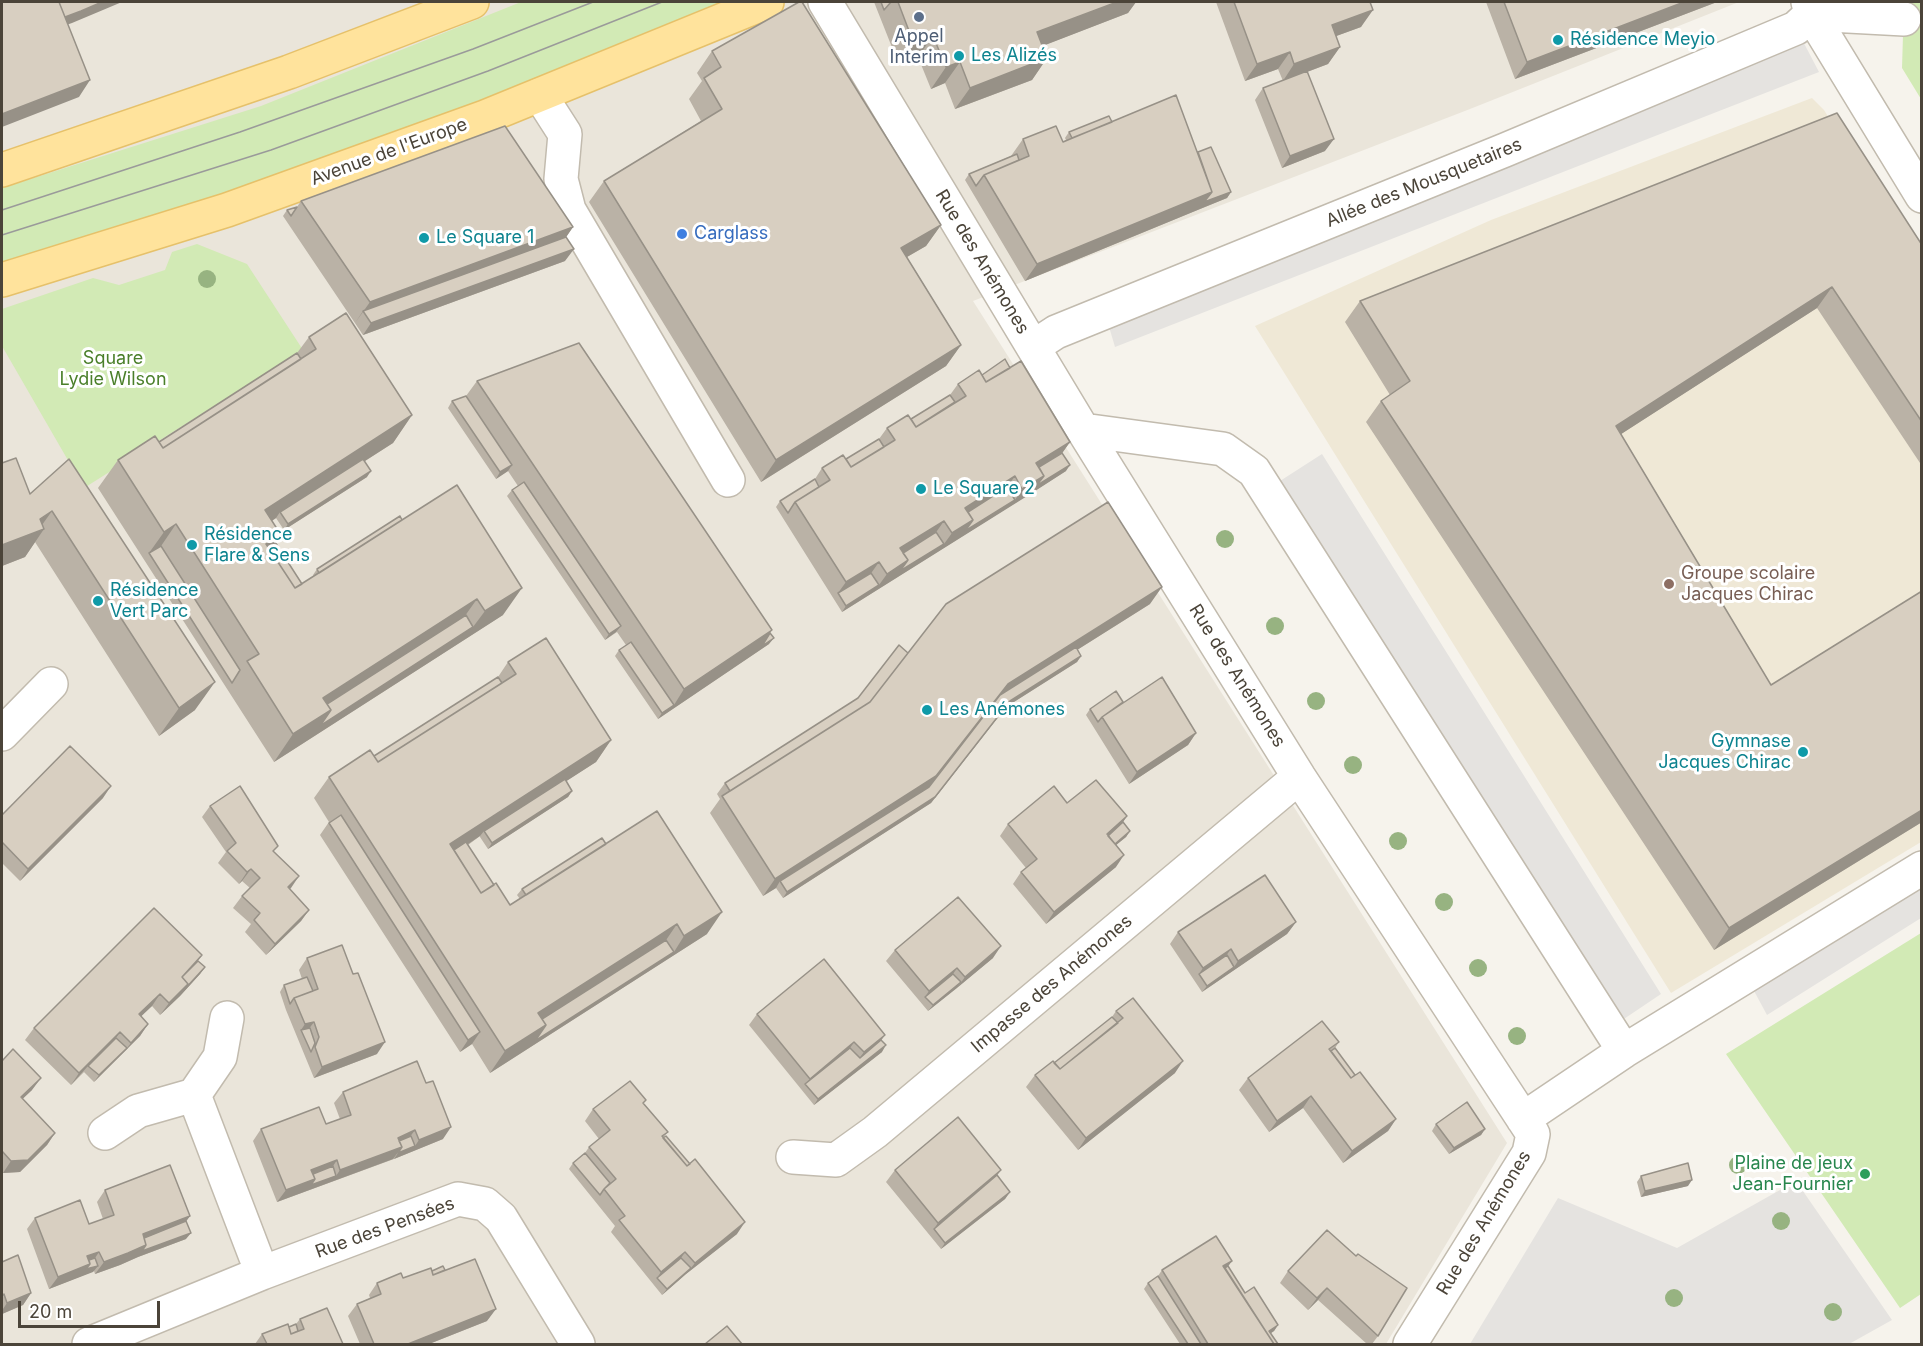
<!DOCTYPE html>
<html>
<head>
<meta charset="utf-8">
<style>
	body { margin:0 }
	#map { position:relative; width:1923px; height:1346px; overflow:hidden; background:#f6f3ec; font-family:Inter,sans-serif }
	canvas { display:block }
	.frame { position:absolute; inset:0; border:3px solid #4b4439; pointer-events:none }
	.scale { position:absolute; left:18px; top:1301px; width:142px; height:27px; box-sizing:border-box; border:3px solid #4b4439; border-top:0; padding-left:8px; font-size:18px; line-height:21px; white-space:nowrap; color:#4b4439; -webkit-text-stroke:4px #fff; paint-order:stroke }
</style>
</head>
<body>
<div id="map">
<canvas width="1923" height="1346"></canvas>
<div class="frame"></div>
<div class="scale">20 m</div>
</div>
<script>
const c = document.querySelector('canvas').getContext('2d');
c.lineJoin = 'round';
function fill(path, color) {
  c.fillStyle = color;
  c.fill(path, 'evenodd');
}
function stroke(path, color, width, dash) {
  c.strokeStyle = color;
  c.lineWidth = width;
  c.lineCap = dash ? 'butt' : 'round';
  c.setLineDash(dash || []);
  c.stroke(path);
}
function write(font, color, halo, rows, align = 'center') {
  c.font = font + ' Inter,sans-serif';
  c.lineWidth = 6;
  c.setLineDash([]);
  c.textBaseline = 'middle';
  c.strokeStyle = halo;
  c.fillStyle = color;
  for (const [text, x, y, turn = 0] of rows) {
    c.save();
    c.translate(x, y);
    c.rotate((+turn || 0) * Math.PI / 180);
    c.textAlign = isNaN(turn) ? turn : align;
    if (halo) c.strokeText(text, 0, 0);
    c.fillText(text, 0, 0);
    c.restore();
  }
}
fill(new Path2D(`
	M2 2H1739L1470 109 973 301 1507 1143 1386 1344H2Z`), '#eae5da');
fill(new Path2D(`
	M1812 98 1824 110 1921 268V842L1671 993 1255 326 1491 220Z`), '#efe8d6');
fill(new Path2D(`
	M521 2H741L483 104 233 191 2 263V188L261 106Z
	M1904 2H1921V99L1902 68Z
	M197 244 247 264 303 350 84 488 2 346V309L93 278 119 285 165 270 172 252Z
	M1921 933V1294L1900 1308 1726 1054Z`), '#d2eab5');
fill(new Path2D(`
	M1796 28 1819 72 1115 347 1105 313Z
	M1322 454 1661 994 1609 1029 1266 490Z
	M1921 868V918L1767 1015 1746 976Z
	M1796 1181 1892 1320 1849 1344H1470L1558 1198 1677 1248Z`), '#e5e3e0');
const minor = new Path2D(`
	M825 2 1083 430 1299 777 1533 1134 1529 1153 1410 1344
	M1808 2 1811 14 1922 196
	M1811 14 1904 19
	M540 95 565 134 561 179 569 210 728 480
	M1033 347 1056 332 1505 150 1796 28 1811 14
	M1083 430 1223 449 1254 471 1624 1051
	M2 734 51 684
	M194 1095 262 1273
	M1523 1119 1624 1051 1922 868
	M105 1133 138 1111 194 1095 220 1057 227 1018
	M793 1157 836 1160 875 1132 1299 777
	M89 1344 262 1273 458 1199 485 1204 501 1218 578 1344`);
const major = new Path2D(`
	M2 170 289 72 472 2
	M2 280 227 210 485 117 767 2`);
stroke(minor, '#c2bbae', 36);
stroke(major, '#e6c16a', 36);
stroke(minor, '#fff', 33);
stroke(major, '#ffe39c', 33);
stroke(new Path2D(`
	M2 210 240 132 473 49 593 2
	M2 235 271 150 488 71 662 2`), '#9a9a9a', 1.5);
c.fillStyle = '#97b381';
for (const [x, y] of [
	[207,279],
	[1225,539],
	[1275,626],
	[1316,701],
	[1353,765],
	[1398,841],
	[1444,902],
	[1478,968],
	[1517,1036],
	[1738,1165],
	[1781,1221],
	[1674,1298],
	[1833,1312]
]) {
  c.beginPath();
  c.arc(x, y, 9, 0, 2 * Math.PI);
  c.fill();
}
fill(new Path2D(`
	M874 2H1136L1128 13 1042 46 1047 58 1032 80 955 109 945 83 931 89 918 57 899 65Z
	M1216 2H1370L1361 27 1336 36 1340 47 1328 64 1307 72 1325 151 1282 168 1255 100 1263 88 1283 81 1278 69 1245 81Z
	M1486 2H1717L1515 79Z
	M712 51 941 225 926 246 907 257 961 345 946 366 761 482 589 202 604 181 701 121 689 99 702 81 697 73Z
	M1112 122 1197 152 1231 192 1227 198 1200 209 1025 281 965 180 969 174 1011 156 1023 139 1063 142 1066 140 1065 138 1069 132Z
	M301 201 573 227 566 237 565 261 363 335 283 216 287 210 297 207Z
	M1922 245V466L1817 308 1621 434 1771 685 1922 591V822L1714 950 1366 422 1381 401 1390 395 1345 322 1360 301Z
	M309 337 412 415 393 443 365 461 367 477 284 530 276 518 272 521 275 542 302 584 314 576 313 575 317 569 402 520 503 615 274 762 98 488 118 460 159 442 297 353Z
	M1010 368 1070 442 1062 453 1066 471 842 612 776 507 780 501 815 479 822 468 846 459 879 439 887 428 911 419 950 395 958 384 982 375Z
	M477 381 770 633 769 644 658 719 615 656 619 650 626 645 617 632 605 640 507 496 512 490 518 486 508 471 496 479 448 408 452 401 466 396Z
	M69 459 195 710 159 736 35 542 25 557 2 566V463L30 494Z
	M1150 604 1077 650 1081 656 1077 662 1006 707 931 803 783 898 776 888 763 896 710 813 720 799 717 794 725 783 858 698 908 653Z
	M508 662 611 740 596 762 566 781 572 791 568 797 488 849 480 837V836L468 845 494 885 510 905 520 899 517 895 522 889 606 844 707 934 490 1073 472 1044 460 1052 320 835 329 822 314 798 329 777 374 756 498 677Z
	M1123 702 1196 733 1188 745 1129 784 1086 715 1090 709Z
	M103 798 20 881 2 863V815Z
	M1067 803 1127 816 1123 822 1130 831 1126 837 1116 845V867L1046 924 1013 884 1021 872 1026 868 1000 836 1008 824Z
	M210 806 274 852 290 889 309 910 301 921 266 955 245 932 251 924 233 908 242 896 250 888 242 881 239 884 218 863 226 852 202 817Z
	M1296 922 1287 934 1202 992 1170 944 1178 932Z
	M895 950 993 958 928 1011 886 961Z
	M202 955 198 961 205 967 200 974 180 996 160 1015 152 1006 141 1016 148 1024 140 1036 94 1082 84 1072 86 1070 71 1085 25 1040 34 1028Z
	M307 958 377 1054 314 1078 286 1010 280 992 284 985 302 979 299 970Z
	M1116 1011 1175 1073 1078 1150 1026 1087 1035 1075 1054 1063 1112 1017Z
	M757 1014 885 1035 881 1040 882 1052 814 1105 749 1025Z
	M1339 1042 1335 1048 1355 1075 1396 1119 1388 1131 1343 1163 1303 1108 1269 1132 1239 1090 1248 1078Z
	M2 1061 32 1090 22 1099 55 1133 47 1145 20 1172 3 1173 2 1171Z
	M343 1092 443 1139 394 1159 277 1202 253 1141 261 1129 326 1124 340 1119 334 1103Z
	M644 1104 668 1132 663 1138 737 1234 686 1274 662 1295 611 1232 615 1226 569 1169 573 1163 585 1153 589 1147 599 1139 585 1121 593 1109Z
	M1436 1124 1485 1129 1481 1135 1449 1154 1432 1131Z
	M895 1170 997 1175 1010 1192 1005 1199 941 1249 886 1182Z
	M1641 1176 1688 1186 1641 1197 1637 1182Z
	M105 1190 190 1216 186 1221V1239L138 1257 120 1265 95 1274 94 1271 49 1289 27 1229 35 1218 89 1224 103 1219 97 1202Z
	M1327 1230 1378 1336 1372 1344H1367L1318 1300 1308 1310 1280 1283 1288 1271Z
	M2 1262 31 1293 23 1305 2 1314Z
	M1228 1266 1245 1293 1278 1325 1274 1331 1271 1333 1278 1344H1180L1144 1289 1148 1283 1158 1276 1162 1270Z
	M445 1270 487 1321 429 1344H360L348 1316 357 1304 370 1298 369 1295 377 1283 432 1271Z
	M300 1319 343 1344H255L262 1334 289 1327 296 1324Z`), '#bab2a6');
fill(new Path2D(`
	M102 2H122L72 23 52 30 60 18Z
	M1117 2H1136L1128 13 1022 54 1037 32Z
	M1684 2H1717L1515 79 1527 62Z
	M1373 10 1361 27 1320 42 1332 25Z
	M933 36 918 57 899 65 914 44Z
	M1340 47 1328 64 1283 81 1294 64Z
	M1290 52 1278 69 1245 81 1257 64Z
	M1047 58 1032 80 955 109 970 88Z
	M960 62 945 83 931 89 946 67Z
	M90 80 79 97 2 127V114Z
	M1334 139 1325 151 1282 168 1290 156Z
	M1212 192H1231L1227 198 1200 209 1025 281 1037 264Z
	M941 225 926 246 886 269 901 248Z
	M573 227 558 249 363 311 355 323 370 302Z
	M574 249 565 261 363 335 371 323Z
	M1832 287 1817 308 1601 447 1616 426Z
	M961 345 946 366 761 482 776 460Z
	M412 415 393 443 282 514 280 512 276 518 251 534 265 510Z
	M1070 442 1058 459 1028 474 1036 463Z
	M512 465 508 471 496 479 500 472Z
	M1070 465 1066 471 1032 493 842 612 846 606 879 585 887 574 908 560 944 544 952 533 973 520 1015 500 1022 489 1044 476Z
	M371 471 367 477 284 530 288 524Z
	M1015 476 1003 493 958 519 965 508Z
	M52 511 37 532 44 529 25 557 2 566V545Z
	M944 521 932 538 894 562 900 548Z
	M176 524 157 552 149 553 164 532Z
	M281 535 261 562 266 544Z
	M879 562 867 579 838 593 846 582Z
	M1162 587 1150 604 996 701 925 793 780 881 776 888 763 896 775 879 1008 684Z
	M522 588 503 615 274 762 293 734 331 710 473 627 485 611Z
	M477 599 457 627 312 714 323 698Z
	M621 626 616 632 605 640 609 634Z
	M772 630 762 646 774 638 769 644 658 719 662 713 674 705 684 689Z
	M1081 656 1077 662 1006 707 931 803 783 898 787 892 935 797 1010 701Z
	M215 682 195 710 159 736 179 708Z
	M1196 733 1188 745 1129 784 1137 772Z
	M611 740 596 762 486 833 484 831 480 836 441 862 450 844Z
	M111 786 103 798 20 881 28 869Z
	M572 791 568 797 488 849 492 843Z
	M1922 810V822L1714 950 1729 928Z
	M1127 816 1119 828 1104 842 1107 834Z
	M1130 831 1126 837 1105 854 1110 848Z
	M1124 855 1116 867 1046 924 1054 912Z
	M251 869 242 881 239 884 247 872Z
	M299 876 291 888 280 899 288 887Z
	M309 910 301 921 266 955 275 944Z
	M722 912 707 934 490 1073 505 1051 546 1025 674 952 684 936Z
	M1296 922 1287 934 1202 992 1207 986 1234 967 1238 961Z
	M677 924 662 946 529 1031 538 1013Z
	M1001 946 993 958 957 988 965 977Z
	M1231 949 1222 961 1199 974 1203 968Z
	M205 967 200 974 180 996 160 1015 169 1003Z
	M957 968 949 980 925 997 929 991Z
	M961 982 957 988 928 1011 933 1005Z
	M160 994 152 1006 131 1026 139 1014Z
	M314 1022 305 1034 301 1030 305 1024Z
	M148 1024 140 1036 94 1082 99 1075 127 1048 131 1043Z
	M120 1032 112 1044 88 1066 71 1085 79 1073Z
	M480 1032 472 1044 460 1052 468 1040Z
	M885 1035 877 1046 855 1064 864 1052Z
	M385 1042 377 1054 314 1078 322 1067Z
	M854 1042 846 1054 805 1084 810 1079Z
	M886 1045 882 1052 814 1105 818 1099Z
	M1183 1061 1175 1073 1078 1150 1086 1138Z
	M41 1078 32 1090 12 1109 21 1097Z
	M1311 1096 1303 1108 1269 1132 1277 1121Z
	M1396 1119 1388 1131 1343 1163 1352 1151Z
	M451 1127 443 1139 394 1159 398 1153 415 1146 419 1140Z
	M1485 1129 1481 1135 1449 1154 1454 1148Z
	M415 1130 406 1142 394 1144 398 1138Z
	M55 1133 47 1145 20 1172 3 1173 11 1161Z
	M402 1147 393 1159 277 1202 286 1190 315 1179 336 1176 340 1170Z
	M337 1160 329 1172 307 1176 311 1170Z
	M1001 1170 993 1181 934 1229 938 1223Z
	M1692 1180 1688 1186 1641 1197 1645 1191Z
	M1010 1192 1005 1199 941 1249 945 1243Z
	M190 1216 182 1227 140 1244 143 1234Z
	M745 1222 737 1234 686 1274 662 1295 667 1289 691 1268 695 1263Z
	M191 1233 186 1239 138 1257 120 1265 95 1274 104 1262 146 1245Z
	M99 1252 91 1264 98 1266 93 1272 49 1289 58 1277 87 1256Z
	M685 1252 677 1264 657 1278 661 1272Z
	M1232 1261 1224 1272 1223 1266Z
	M1327 1288 1318 1300 1308 1310 1317 1298Z
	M31 1293 23 1305 2 1314V1309H3L7 1303Z
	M496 1309 487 1321 429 1344H408Z
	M1278 1325 1274 1331 1265 1337 1269 1331Z`), '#979187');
const building = new Path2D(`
	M2 2H59L90 80 2 114Z
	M59 2H102L81 11 65 17Z
	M799 2H802L941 225 901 248 961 345 776 460 604 181 722 109 704 78 721 67 712 51Z
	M881 2H891L884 10Z
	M898 2H1117L1037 32 1047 58 970 88 960 62 946 67 933 36 914 44Z
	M1234 2H1370L1373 10 1332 25 1340 47 1294 64 1290 52 1257 64Z
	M1504 2H1684L1527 62Z
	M1307 71 1334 139 1290 156 1263 88Z
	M1176 95 1212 192 1037 264 984 175 1029 156 1023 139 1056 126 1063 142Z
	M1837 113 1922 245V422L1832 287 1616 426 1771 685 1922 591V810L1729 928 1381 401 1410 381 1360 301Z
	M1109 116 1112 122 1072 138 1069 132Z
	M505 126 573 227 370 302 301 201Z
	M1211 147 1231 192 1204 202 1212 192 1198 152Z
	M1017 154 1019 160 984 175 976 186 969 174Z
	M297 207 291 216 287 210Z
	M566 237 574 249 371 323 363 311Z
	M346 313 412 415 265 510 281 535 266 544 295 588 457 485 522 588 485 611 477 599 323 698 331 710 293 734 247 661 259 654 176 524 164 532 118 460 155 436 163 448 316 349 309 337Z
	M579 343 772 630 684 689 477 381Z
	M297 353 301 359 163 448 159 442Z
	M1005 359 1010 368 986 382 982 375Z
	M1021 361 1070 442 1036 463 1044 476 1022 489 1015 476 965 508 973 520 952 533 944 521 900 548 908 560 887 574 879 562 846 582 795 502 830 480 822 468 843 455 851 467 895 440 887 428 908 415 916 427 966 396 958 384 979 370 986 382Z
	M950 395 955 402 916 427 911 419Z
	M466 396 512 465 500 472 452 401Z
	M879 439 884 447 851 467 846 459Z
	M1062 453 1070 465 1036 486 1044 476 1039 467Z
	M16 458 30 494 69 459 215 682 179 708 52 511 40 519 44 529 2 545V463Z
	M363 459 371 471 288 524 280 512Z
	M815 479 819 487 795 502 788 513 780 501Z
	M524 482 621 626 609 634 512 490Z
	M1007 487 1015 500 965 531 973 520 968 512Z
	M1108 502 1162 587 1008 684 936 776 775 879 722 796 870 702 946 604Z
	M400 516 402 520 319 573 317 569Z
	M936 532 944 544 900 571 908 560 903 553Z
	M275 542 302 584 295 588 270 550Z
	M161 546 240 670 232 683 149 553Z
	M871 573 879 585 846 606 838 593Z
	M466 615 473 627 320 726 331 710 327 704Z
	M770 633 774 638 762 646Z
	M546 638 611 740 450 844 481 893 496 883 510 905 657 811 722 912 684 936 677 924 654 939 538 1013 546 1025 505 1051 329 777 370 750 378 762 516 674 508 662Z
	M631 642 674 705 662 713 619 650Z
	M899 645 908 653 870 702 730 791 725 783 858 698Z
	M1076 647 1081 656 1010 701 935 797 787 892 780 881 929 787 1000 695Z
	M498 677 502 683 378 762 374 756Z
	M1162 677 1196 733 1137 772 1102 717Z
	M1116 691 1123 702 1102 717 1098 722 1090 709Z
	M70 746 111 786 28 869 2 842V815Z
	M565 779 572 791 492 843 484 831Z
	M1096 780 1127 816 1107 834 1124 855 1054 912 1021 872 1037 859 1008 824 1054 786 1067 803Z
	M240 786 278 846 273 851 299 876 288 887 309 910 275 944 254 920 260 913 242 896 260 878 251 869 247 872 227 851 236 843 210 806Z
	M341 815 480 1032 468 1040 329 823Z
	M1123 822 1130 831 1115 844 1108 836Z
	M602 838 606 844 526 895 522 889Z
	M466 842 494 885 481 893 454 850Z
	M1265 875 1296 922 1238 961 1231 949 1203 968 1178 932Z
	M958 897 1001 946 965 977 957 968 929 991 895 950Z
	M154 908 202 955 182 977 188 984 169 1003 160 994 139 1014 148 1024 131 1043 120 1032 79 1073 34 1028Z
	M666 940 674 952 535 1041 546 1025 542 1019Z
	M342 945 353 974 358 973 385 1042 322 1067 315 1047 319 1037 314 1022 305 1024 294 998 318 989 307 958Z
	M1227 955 1234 967 1207 986 1199 974Z
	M824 959 885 1035 864 1052 854 1042 810 1079 757 1014Z
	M198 961 205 967 184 990 188 984 182 977Z
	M953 974 961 982 933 1005 925 997Z
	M307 977 313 991 294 998 290 1004 284 985Z
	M1133 998 1183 1061 1086 1138 1035 1075 1053 1061 1060 1069 1123 1018 1116 1011Z
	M1112 1017 1118 1023 1060 1069 1054 1063Z
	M1322 1021 1339 1042 1329 1049 1351 1078 1360 1072 1396 1119 1352 1151 1311 1096 1277 1121 1248 1078Z
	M310 1028 315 1043 311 1052 301 1030Z
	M116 1038 127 1048 99 1075 88 1066Z
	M881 1040 886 1045 818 1099 805 1084 850 1048 860 1058Z
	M1335 1048 1355 1075 1351 1078 1331 1051Z
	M13 1049 41 1078 21 1097 55 1133 28 1160 11 1161 2 1151V1061Z
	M417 1061 426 1083 433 1081 451 1127 419 1140 415 1130 398 1138 402 1147 340 1170 337 1160 311 1170 315 1179 286 1190 261 1129 319 1107 326 1124 351 1115 343 1092Z
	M630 1081 646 1100 643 1103 668 1132 662 1136 687 1166 695 1159 745 1222 695 1263 685 1252 661 1272 619 1220 625 1216 604 1189 616 1179 589 1147 610 1130 593 1109Z
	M1467 1102 1485 1129 1454 1148 1436 1124Z
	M958 1117 1001 1170 938 1223 895 1170Z
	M411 1136 415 1146 398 1153 402 1147 399 1141Z
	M666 1136 690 1164 687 1166 663 1138Z
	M585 1153 610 1183 604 1189 600 1195 573 1163Z
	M1688 1163 1692 1180 1645 1191 1641 1176Z
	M170 1165 190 1216 143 1234 146 1245 128 1253 104 1262 99 1252 87 1256 90 1264 58 1277 35 1218 80 1200 89 1224 114 1215 105 1190Z
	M333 1166 336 1176 311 1185 315 1179 313 1174Z
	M997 1175 1010 1192 945 1243 934 1229Z
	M186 1221 191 1233 142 1251 146 1245 144 1238Z
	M1327 1230 1356 1256 1358 1254 1407 1288 1378 1336 1327 1288 1317 1298 1288 1271Z
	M1216 1236 1232 1261 1223 1266 1274 1344H1208L1162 1270Z
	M18 1255 31 1293 7 1303 4 1294 2 1296V1262Z
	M95 1258 98 1266 86 1269 90 1264 89 1260Z
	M681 1258 691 1268 667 1289 657 1278Z
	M475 1259 496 1309 408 1344H374L357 1304 381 1294 377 1283 401 1273 403 1278 431 1268 433 1275Z
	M443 1266 445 1270 433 1275 432 1271Z
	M1228 1266 1245 1293 1254 1287 1278 1325 1269 1331 1278 1344H1274L1225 1268Z
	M1158 1276 1201 1344H1188L1148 1283Z
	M327 1308 343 1344H267L262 1334 288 1324 291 1334 304 1329 300 1319Z
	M296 1324 298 1331 291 1334 289 1327Z
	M727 1326 742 1344H705Z`);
fill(building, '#d8cfc1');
stroke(building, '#979187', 1.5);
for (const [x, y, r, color] of [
	[919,17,6,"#5c6f8a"],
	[1558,40,6,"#0f9aa8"],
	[959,56,6,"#0f9aa8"],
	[682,234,6,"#3f7fe0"],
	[424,238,6,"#0f9aa8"],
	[921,489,6,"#0f9aa8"],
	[192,545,6,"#0f9aa8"],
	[1669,584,6,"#8d6e63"],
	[98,601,6,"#0f9aa8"],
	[927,710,6,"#0f9aa8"],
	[1803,752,6,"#0f9aa8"],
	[1865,1174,6,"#2e9e5b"]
]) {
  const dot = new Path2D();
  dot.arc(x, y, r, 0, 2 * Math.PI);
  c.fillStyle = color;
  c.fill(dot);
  stroke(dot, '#fff', 2);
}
write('18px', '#4e5e75', '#fff', [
	["Appel",919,37],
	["Interim",919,58]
]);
write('18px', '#0d838f', '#fff', [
	["Résidence Meyio",1570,40],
	["Les Alizés",971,56],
	["Le Square 1",436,238],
	["Le Square 2",933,489],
	["Résidence",204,535],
	["Flare & Sens",204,556],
	["Résidence",110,591],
	["Vert Parc",110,612],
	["Les Anémones",939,710],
	["Gymnase",1791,742,"right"],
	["Jacques Chirac",1791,763,"right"]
], 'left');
write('18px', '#4b4439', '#fff', [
	["Avenue de l'Europe",389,152,-20],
	["Allée des Mousquetaires",1424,183,-22],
	["Rue des Anémones",982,262,59],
	["Rue des Anémones",1237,676,58],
	["Impasse des Anémones",1052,984,-40],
	["Rue des Anémones",1484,1223,-59],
	["Rue des Pensées",385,1228,-20]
]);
write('18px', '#366cbe', '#fff', [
	["Carglass",694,234]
], 'left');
write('18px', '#4a7f2a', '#fff', [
	["Square",113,359],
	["Lydie Wilson",113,380]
]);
write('18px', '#785e54', '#fff', [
	["Groupe scolaire",1681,574],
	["Jacques Chirac",1681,595]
], 'left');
write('18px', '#27864d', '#fff', [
	["Plaine de jeux",1853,1164],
	["Jean-Fournier",1853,1185]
], 'right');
</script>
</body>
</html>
